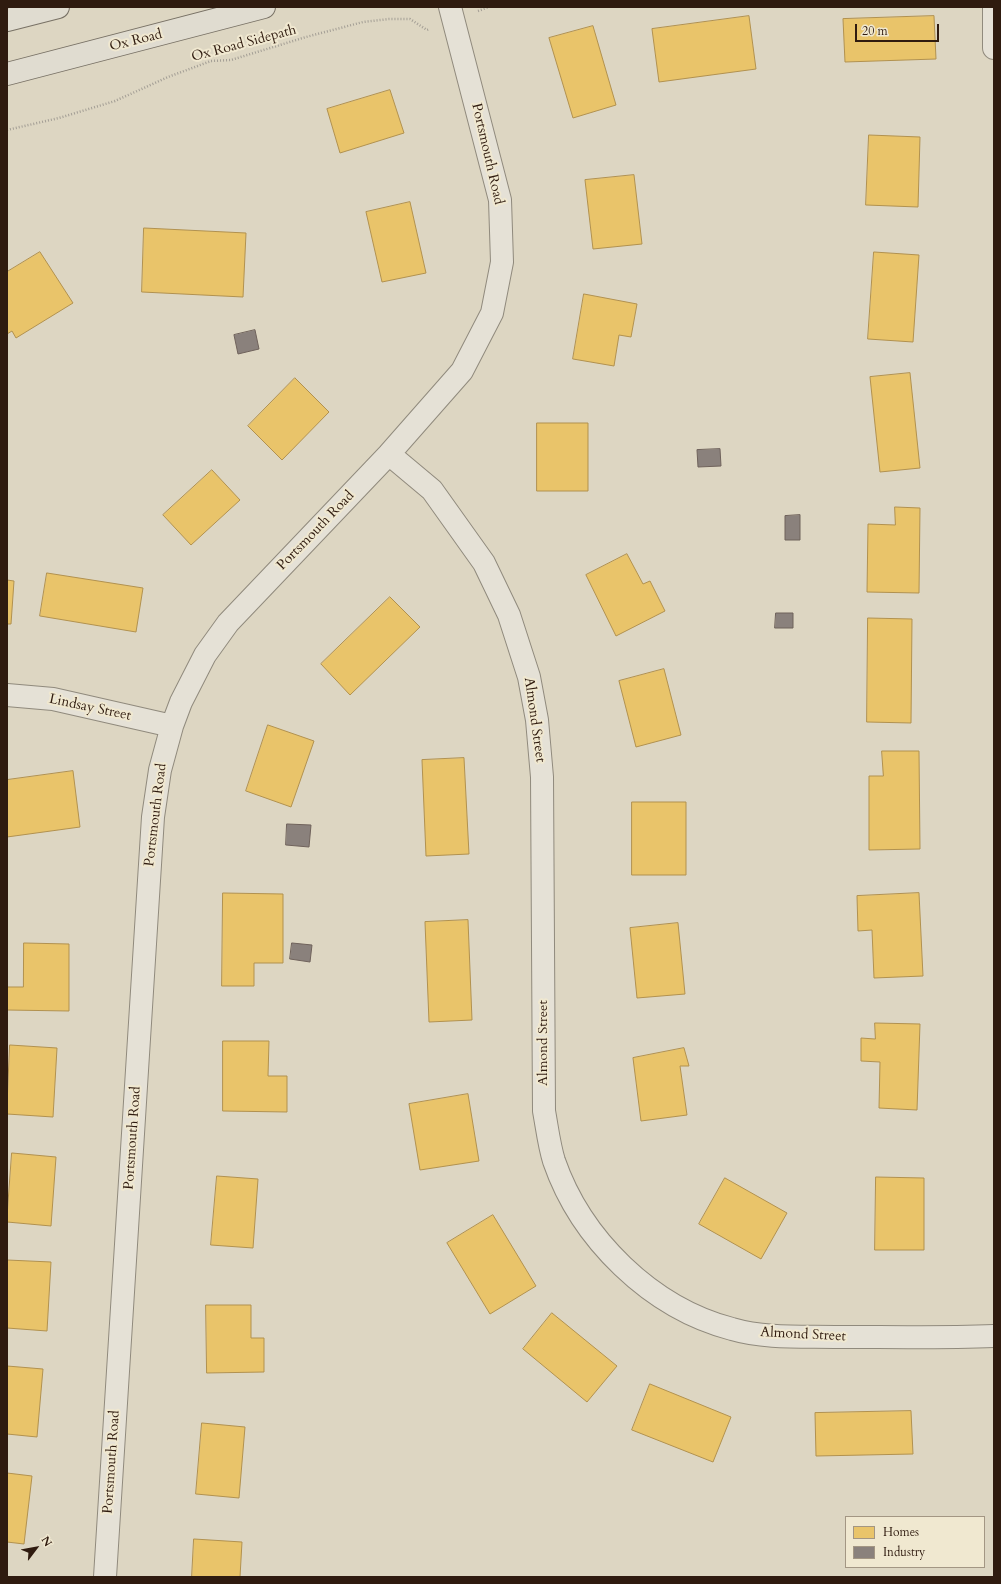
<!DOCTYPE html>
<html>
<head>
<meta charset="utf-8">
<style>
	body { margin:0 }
	#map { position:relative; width:1001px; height:1584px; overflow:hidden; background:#ddd6c2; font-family:Cardo,serif }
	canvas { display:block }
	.frame { position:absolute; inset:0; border:8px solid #2f1b0f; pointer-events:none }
	.legend { position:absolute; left:845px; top:1516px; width:140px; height:52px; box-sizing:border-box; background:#f0e8d0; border:1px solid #a39683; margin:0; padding:5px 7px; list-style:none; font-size:12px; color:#2f1b0f }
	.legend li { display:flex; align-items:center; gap:8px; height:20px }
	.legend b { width:20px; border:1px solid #a39683 }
	.north { position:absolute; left:16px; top:1528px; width:40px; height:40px; -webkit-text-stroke:3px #f0e8d0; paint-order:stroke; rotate:58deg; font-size:11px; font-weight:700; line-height:16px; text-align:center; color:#2f1b0f }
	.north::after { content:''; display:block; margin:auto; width:14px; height:18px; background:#2f1b0f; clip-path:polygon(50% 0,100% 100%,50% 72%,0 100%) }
	.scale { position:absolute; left:855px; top:24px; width:84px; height:18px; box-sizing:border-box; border:2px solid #2f1b0f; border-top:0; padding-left:5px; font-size:12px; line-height:14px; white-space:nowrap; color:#2f1b0f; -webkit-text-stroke:3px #f0e8d0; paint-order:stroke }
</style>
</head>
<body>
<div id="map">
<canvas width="1001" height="1584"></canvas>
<div class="frame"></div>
<ul class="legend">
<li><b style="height:11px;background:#e9c46a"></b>Homes</li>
<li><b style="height:11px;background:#8a817c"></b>Industry</li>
</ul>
<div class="north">N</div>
<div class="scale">20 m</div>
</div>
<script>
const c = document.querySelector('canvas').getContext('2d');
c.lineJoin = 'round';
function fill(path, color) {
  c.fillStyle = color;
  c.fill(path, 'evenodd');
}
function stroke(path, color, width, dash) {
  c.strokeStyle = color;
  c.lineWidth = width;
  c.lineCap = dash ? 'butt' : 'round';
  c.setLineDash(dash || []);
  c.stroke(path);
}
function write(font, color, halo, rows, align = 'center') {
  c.font = font + ' Cardo,serif';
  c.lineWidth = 4;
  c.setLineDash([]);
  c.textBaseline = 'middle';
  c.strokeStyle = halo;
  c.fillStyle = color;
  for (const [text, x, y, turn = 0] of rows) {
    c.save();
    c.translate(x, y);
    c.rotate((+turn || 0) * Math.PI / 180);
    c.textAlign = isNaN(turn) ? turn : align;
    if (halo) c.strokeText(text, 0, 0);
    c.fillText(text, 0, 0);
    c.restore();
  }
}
const homes = new Path2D(`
	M749 16 756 69 659 82 652 29Z
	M934 16 936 59 845 62 843 19Z
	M593 26 616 105 573 118 549 38Z
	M390 90 404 133 340 153 327 109Z
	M869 135 920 137 918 207 866 205Z
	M634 175 642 244 593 249 585 180Z
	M410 202 426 273 382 282 366 212Z
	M144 228 246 233 243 297 142 292Z
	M40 252 73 303 16 338 12 331 7 334V272Z
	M874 252 919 255 913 342 868 339Z
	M584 294 637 304 631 337 619 335 614 366 573 359Z
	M910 373 920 468 880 472 870 377Z
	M295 378 329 412 282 460 248 426Z
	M537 423H588V491H537Z
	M212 470 240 500 191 545 163 515Z
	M895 507 920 508 919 593 867 592 868 524 895 525Z
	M627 554 643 584 650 581 665 611 616 636 586 575Z
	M47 573 143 588 136 632 40 616Z
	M7 580 14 581 11 624H7Z
	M390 597 420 627 350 695 321 664Z
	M868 618 912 619 911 723 867 722Z
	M664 669 681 735 636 747 619 681Z
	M268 725 314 741 291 807 246 791Z
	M882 751H919L920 849 869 850V776H883Z
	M464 758 469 854 426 856 422 760Z
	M73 771 80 827 7 837V780Z
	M632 802H686V875H632Z
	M223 893 283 894V963H254V986H222Z
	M919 893 923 976 874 978 872 930 858 931 857 896Z
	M468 920 472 1020 429 1022 425 922Z
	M678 923 685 994 637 998 630 928Z
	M24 943 69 944V1011L7 1010V987H23Z
	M875 1023 920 1024 917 1110 879 1108 880 1062 861 1061V1038L875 1039Z
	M223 1041H269L268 1076H287V1112L223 1111Z
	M10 1045 57 1048 53 1117 7 1114Z
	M684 1048 689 1066H680L687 1115 641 1121 633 1058Z
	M468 1094 479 1161 420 1170 409 1104Z
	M12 1153 56 1157 51 1226 7 1222Z
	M217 1176 258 1179 253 1248 211 1245Z
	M876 1177 924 1178V1250H875Z
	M725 1178 787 1213 761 1259 699 1224Z
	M493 1215 536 1286 490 1314 447 1243Z
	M7 1260 51 1262 47 1331 7 1328Z
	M206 1305H251V1338H264V1372L207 1373Z
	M552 1313 617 1366 587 1402 523 1349Z
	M7 1366 43 1369 37 1437 7 1434Z
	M650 1384 731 1417 713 1462 632 1430Z
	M911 1411 913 1454 816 1456 815 1413Z
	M202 1423 245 1427 239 1498 196 1494Z
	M7 1473 32 1476 24 1544 7 1542Z
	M194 1539 242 1542 240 1577H192Z`);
fill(homes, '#e9c46a');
stroke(homes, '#b1914f', 1);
const industry = new Path2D(`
	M255 330 259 349 238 354 234 335Z
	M720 449 721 466 698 467 697 450Z
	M800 515V540H785V516Z
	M776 613H793V628H775Z
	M287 824 311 825 309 847 286 845Z
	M292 943 312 945 310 962 290 959Z`);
fill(industry, '#8a817c');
stroke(industry, '#6f625b', 1);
const street = new Path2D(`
	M994 7V48
	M389 454 432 490 484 563 509 615 529 677 537 720 542 777 544 1111C547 1127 549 1145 554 1161 581 1239 651 1308 732 1329 766 1339 804 1336 840 1337 891 1337 943 1338 994 1336
	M7 695 53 699 172 726
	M105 1577 153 817 160 770 172 726 181 702 205 655 228 623 389 454 462 371 492 313 502 262 500 200 450 7`);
const primary = new Path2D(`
	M7 20 58 7
	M7 74 264 7`);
stroke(street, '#908a7d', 24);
stroke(primary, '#787165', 24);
stroke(new Path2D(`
	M478 11 489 7
	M7 130 59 118 115 101 168 77 211 61 231 60 306 37 363 22 389 19H410L427 30 430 29`), '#a39e95', 2.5, [1, 2]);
stroke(street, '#e5e1d6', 22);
stroke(primary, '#e0dcd0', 22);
write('14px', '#2f1b0f', '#f0e8d0', [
	["Ox Road",136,41,-14],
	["Ox Road Sidepath",244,44,-15],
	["Portsmouth Road",487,154,77],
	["Portsmouth Road",316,531,-46],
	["Lindsay Street",90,708,12],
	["Almond Street",534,720,82],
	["Portsmouth Road",156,815,-83],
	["Almond Street",544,1043,-90],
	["Portsmouth Road",133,1138,-86],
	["Almond Street",803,1335,3],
	["Portsmouth Road",112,1462,-86]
]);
</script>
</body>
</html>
